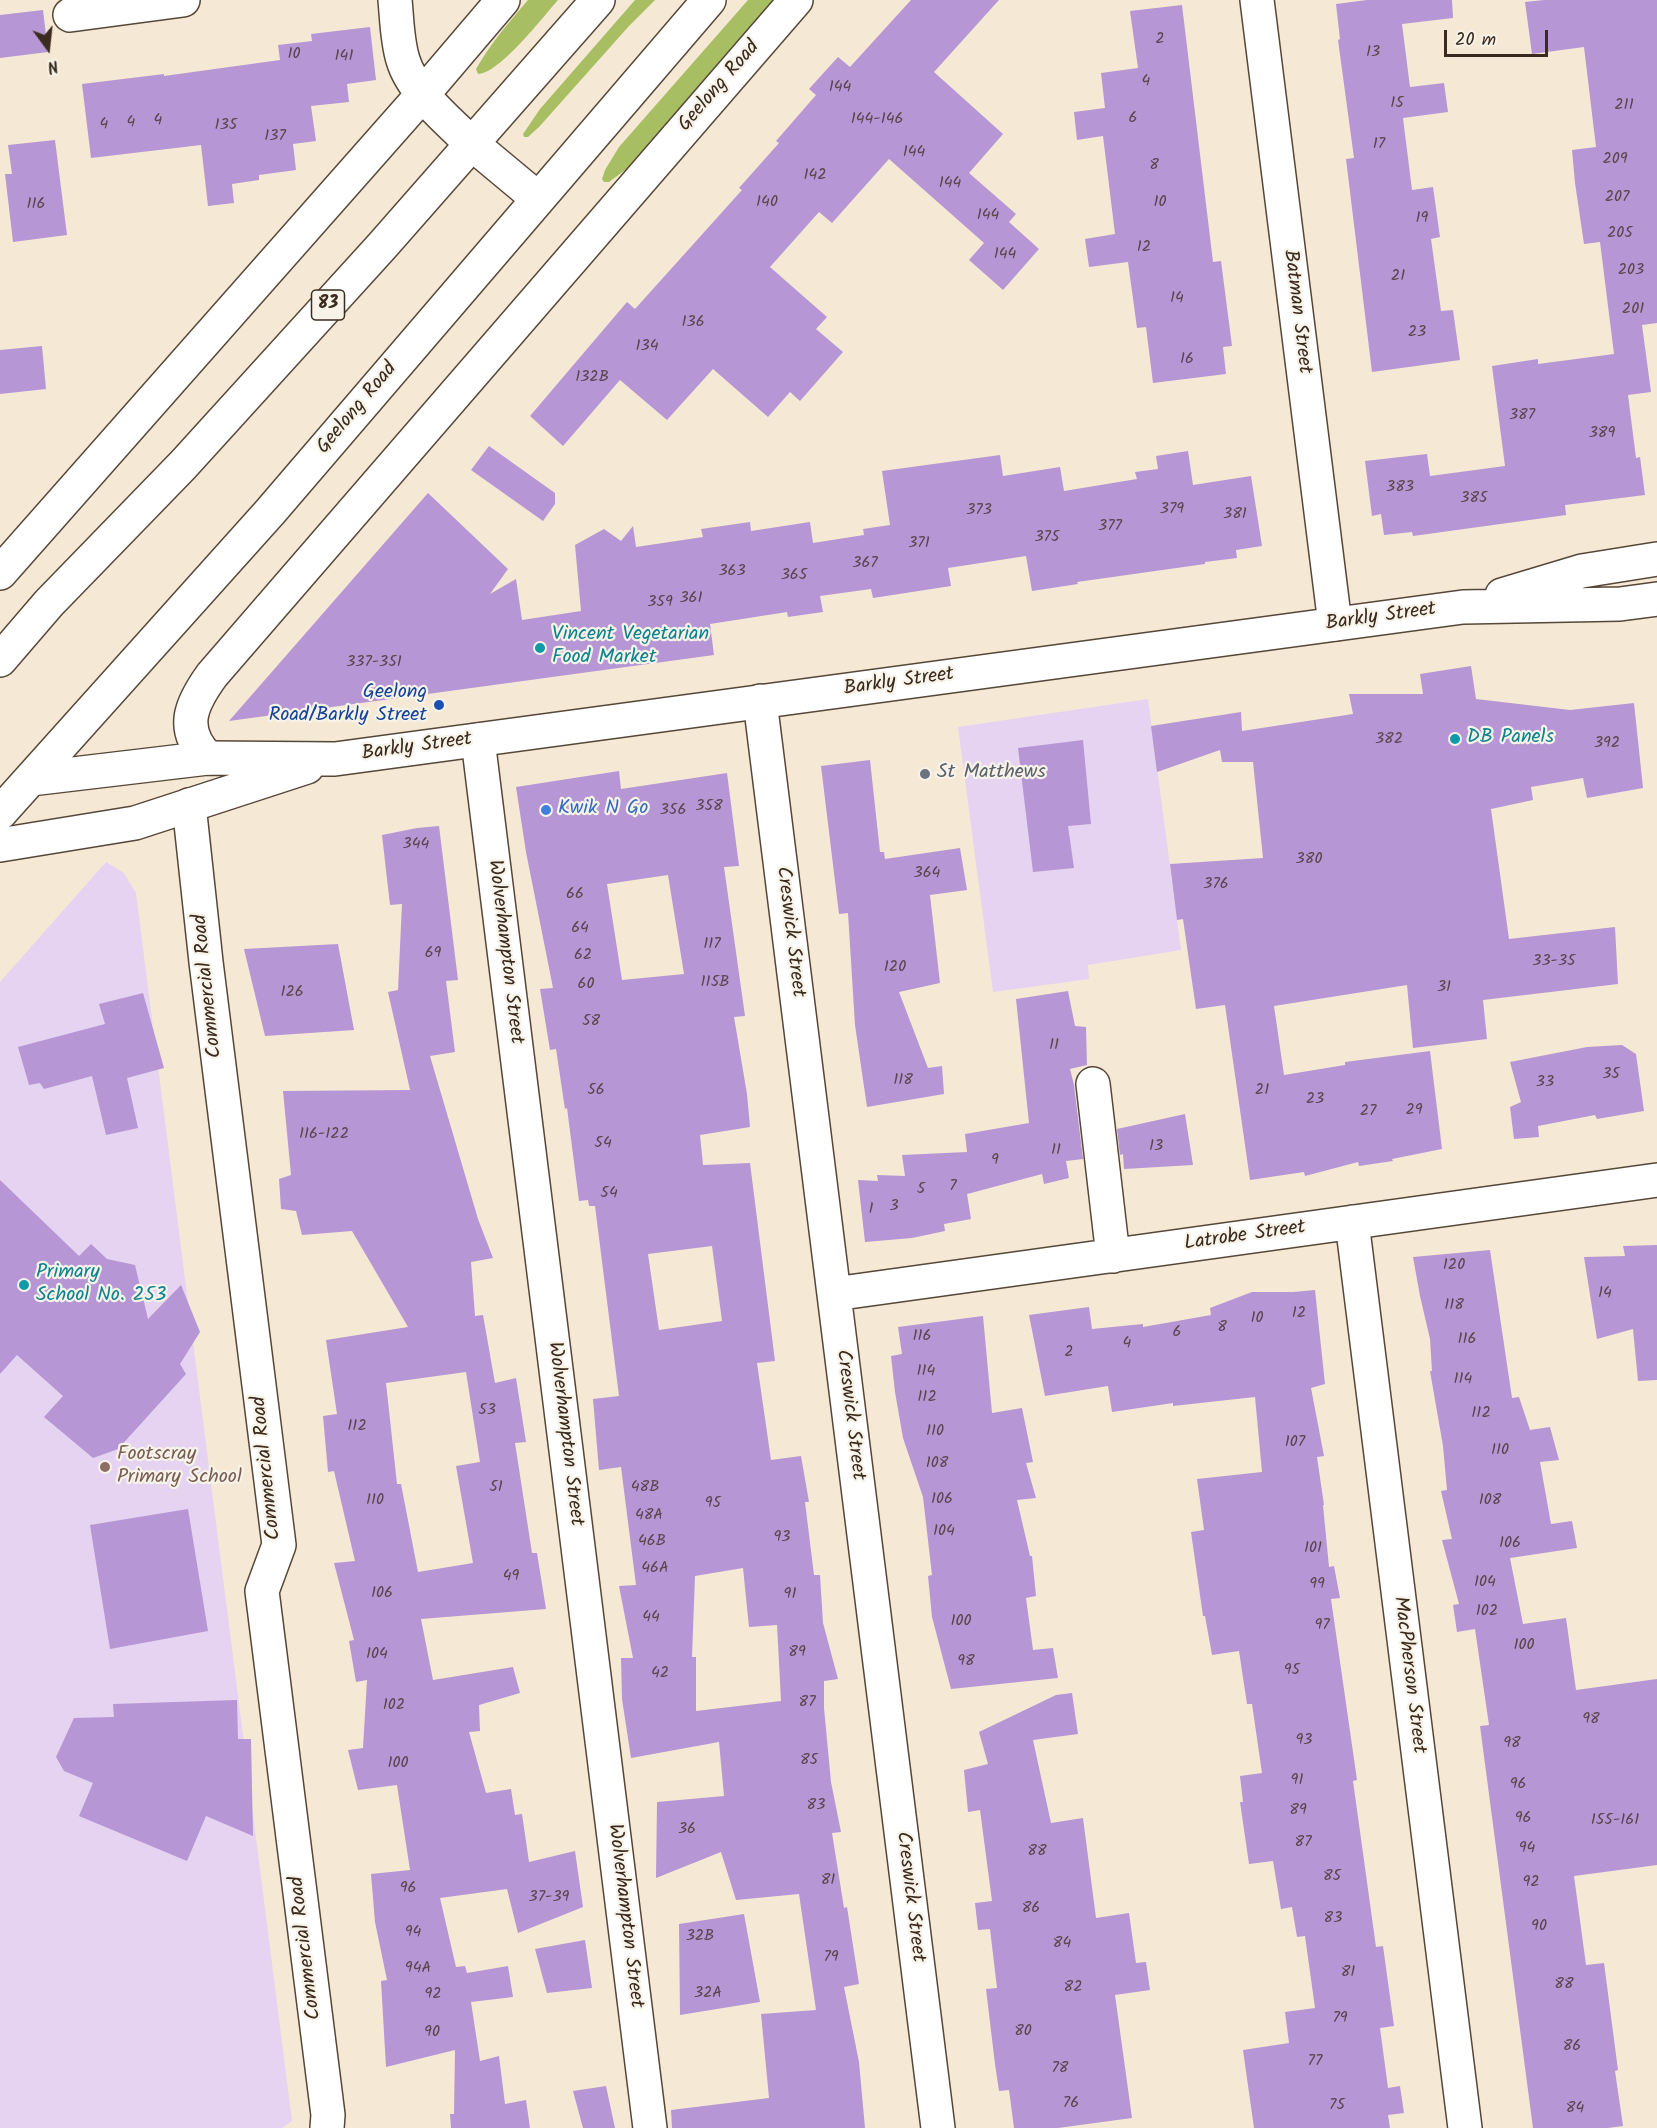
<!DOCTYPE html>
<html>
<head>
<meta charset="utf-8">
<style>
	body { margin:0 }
	#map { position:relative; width:1657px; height:2128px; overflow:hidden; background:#f5e9d5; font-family:Kalam,sans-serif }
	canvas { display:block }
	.north { position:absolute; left:18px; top:18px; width:60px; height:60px; -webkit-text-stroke:4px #f7f3e8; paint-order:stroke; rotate:165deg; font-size:16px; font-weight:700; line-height:24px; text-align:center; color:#3b2a1e }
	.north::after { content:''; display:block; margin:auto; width:21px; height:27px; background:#3b2a1e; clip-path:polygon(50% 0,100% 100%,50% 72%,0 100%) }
	.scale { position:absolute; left:1444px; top:30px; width:104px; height:27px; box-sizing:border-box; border:3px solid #3b2a1e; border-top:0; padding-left:8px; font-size:18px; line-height:21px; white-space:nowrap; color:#3b2a1e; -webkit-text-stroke:4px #f7f3e8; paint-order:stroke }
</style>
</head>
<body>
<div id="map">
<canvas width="1657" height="2128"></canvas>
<div class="north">N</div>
<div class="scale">20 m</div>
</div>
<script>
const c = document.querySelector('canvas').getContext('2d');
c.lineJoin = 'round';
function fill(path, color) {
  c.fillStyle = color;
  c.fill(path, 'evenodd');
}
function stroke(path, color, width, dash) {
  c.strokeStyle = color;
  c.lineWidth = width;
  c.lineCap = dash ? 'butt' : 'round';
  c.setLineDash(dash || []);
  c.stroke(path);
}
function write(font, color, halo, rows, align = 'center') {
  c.font = font + ' Kalam,sans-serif';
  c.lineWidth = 4.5;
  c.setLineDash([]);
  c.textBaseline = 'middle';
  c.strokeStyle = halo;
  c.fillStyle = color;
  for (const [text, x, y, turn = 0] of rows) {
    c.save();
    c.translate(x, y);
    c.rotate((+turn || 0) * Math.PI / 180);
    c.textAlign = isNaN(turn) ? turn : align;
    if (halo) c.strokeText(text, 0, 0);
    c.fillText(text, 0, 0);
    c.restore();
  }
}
fill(new Path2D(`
	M1148 699 1181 950 1088 965 1089 979 993 992 958 727Z
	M106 862 124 873 136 893 292 2121 282 2128H0V982Z`), '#e5d3f1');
fill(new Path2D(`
	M528 0H558C543 17 499 74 478 74L476 69C491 43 509 22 528 0Z
	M635 0H655L629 26 539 127 528 137H524L523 134 540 109Z
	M748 0H778L632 165 609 182H604L602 179 605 170 619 147Z`), '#a8be62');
fill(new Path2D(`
	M911 0H999L934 72 1003 134 969 173 1016 214 1009 222 1039 249 1003 290 969 260 984 243 889 159 832 223 819 212 770 267 827 317 816 329 843 352 800 401 790 392 768 417 713 369 667 420 620 380 563 446 530 416 627 302 635 309 742 190 739 188 779 143 776 141 816 95 809 89 838 57 850 67Z
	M1367 0H1452L1453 18 1402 24 1410 87 1444 83 1448 112 1403 118 1412 190 1433 187 1440 237 1431 239 1441 311 1453 310 1460 360 1372 372 1346 159 1354 158 1338 40 1340 39 1336 4Z
	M1544 0H1657V323L1642 325 1651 392 1628 395 1636 458 1640 457 1645 495 1565 505 1566 515 1413 536 1412 532 1384 535 1381 514 1372 516 1365 461 1427 454 1430 476 1505 466 1492 366 1538 359V364L1614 354 1600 242 1584 244 1575 183 1572 150 1596 147 1584 47 1532 54 1525 2Z
	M1182 5 1213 262 1221 261 1232 346 1223 347 1226 374 1153 383 1146 327 1137 328 1128 262 1089 267 1085 239 1115 234 1103 136 1077 140 1074 112 1105 108 1101 73 1138 68 1130 11Z
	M43 10 48 52 0 58V15Z
	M370 27 376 80 347 84 349 102 311 106 316 141 293 144 296 170 259 175V180L232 184 234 203 208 206 201 145 91 158 82 84 164 74V76L280 60 278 45 312 41 311 34Z
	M55 140 67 235 13 242 5 174H12L8 145Z
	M42 346 46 389 0 394V350Z
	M489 446 555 493V504L543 521 471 470Z
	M1188 451 1193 485 1251 476 1262 546 1236 550 1237 558 1205 562V564L1077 582 1078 584 1032 591 1026 556 948 568 951 586 873 598 871 589 820 596 823 612 788 617 787 612 710 624 714 655 229 721 428 493 508 569 490 594 516 579 522 620 581 611 575 545 604 529 621 541 633 526 636 547 703 537 701 529 750 522 751 531 810 522 813 543 864 535 863 529 890 525 882 471 1000 455 1003 476 1060 467 1064 491 1137 479 1135 472 1158 469 1156 456Z
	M1471 666 1476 699 1570 710 1634 703 1643 788 1587 798 1583 778 1531 787 1533 800 1491 809 1509 939 1615 927 1618 984 1483 1000 1487 1039 1413 1048 1407 985 1274 1006 1284 1075 1345 1065V1062L1430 1051 1442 1149 1392 1159 1393 1161 1359 1166 1358 1162 1305 1176 1304 1172 1250 1180 1225 1005 1196 1009 1183 919 1177 920 1170 864 1263 858 1253 762H1222L1220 750 1157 772 1151 726 1241 712 1242 731 1353 714 1349 694H1423L1420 674Z
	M1083 740 1091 824 1068 826 1074 868 1033 872 1018 748Z
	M870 760 880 852H884L885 859 960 848 967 890 930 895 940 983 899 992 928 1068 942 1066 944 1094 867 1107 855 1025 848 913 839 914 821 766Z
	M619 771 621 789 727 773 739 866 724 867 745 1016 734 1017 747 1094 750 1127 700 1135 703 1165 750 1163 775 1361 757 1363 771 1460 801 1456 809 1502H805L814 1575H820L823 1623 838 1679 824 1681V1708L831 1782 841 1832 832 1833 844 1908 847 1907 859 1984 844 1987 859 2062 865 2128H672L671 2110 769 2098 761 2014 816 2010 799 1894 736 1900 721 1852 656 1878 657 1802 724 1796 719 1742 631 1758 622 1699 621 1658H633L619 1586 636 1585 621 1467 599 1470 593 1399 619 1396 595 1206H589L588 1200 579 1201 567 1108 565 1109 556 1049 550 1050 540 989 553 988 526 852 516 787ZM668 875 684 974 622 980 607 884ZM712 1246 722 1321 659 1330 648 1254ZM743 1568 749 1627 777 1625 781 1701 696 1711V1657H692L695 1576Z
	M439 826 458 980 446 981 455 1052 430 1056 478 1219 493 1258 471 1262 475 1316 483 1315 495 1383 516 1378 526 1442 515 1443 532 1553H537L546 1609 421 1619 433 1680 513 1667 520 1693 479 1705 480 1731 469 1732 486 1793 511 1789 515 1815 522 1814 529 1862 575 1851 583 1907 518 1933 507 1889 440 1898 456 1967 465 1966 467 1973 508 1966 513 1997 471 2002 480 2061 499 2056 505 2104 526 2100 530 2128H451L450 2114H454L455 2050 386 2067 381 1981 387 1980 375 1922 371 1874 410 1870 397 1785 358 1790 348 1750 363 1748 367 1680 356 1682 349 1641 354 1640 334 1563 355 1561 334 1471 328 1472 323 1416 337 1414 326 1340 408 1327 352 1231 302 1235 296 1211 281 1209 279 1179 291 1175 283 1091 410 1090 388 992 398 990 402 904 390 905 382 835 417 828ZM466 1372 480 1462 456 1466 473 1563 418 1572 401 1484H397L386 1383Z
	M338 944 354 1030 265 1036 244 949Z
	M1068 991 1075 1026 1086 1027 1087 1065 1070 1069 1074 1085 1083 1159 1066 1161 1069 1178 1044 1184 1042 1174 971 1193 967 1194 971 1219 944 1224 945 1231 912 1238 865 1242 858 1180 878 1181 877 1175 905 1176 902 1155 967 1152 965 1134 1029 1123 1016 999Z
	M143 993 164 1068 127 1078 138 1128 106 1135 92 1076 44 1089 40 1083 29 1085 18 1047 105 1024 99 1004Z
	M1622 1045 1636 1054 1644 1111 1597 1119 1595 1115 1538 1126 1539 1137 1514 1139 1510 1107 1521 1102 1510 1062 1587 1047Z
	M1185 1114 1193 1165 1124 1169 1123 1154 1120 1155 1117 1129Z
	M0 1180 79 1256 91 1244 107 1259 135 1265 148 1319 181 1285 200 1332 180 1364 186 1374 118 1449 93 1458 44 1417 63 1396 17 1355 0 1374Z
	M1657 1245V1380L1638 1381 1633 1329 1597 1339 1584 1257 1625 1256 1623 1246Z
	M1490 1250 1512 1398 1519 1397 1530 1430 1550 1427 1559 1460 1540 1462 1551 1524 1572 1521 1577 1548 1510 1558 1523 1624 1566 1618 1576 1690 1657 1679V1865L1574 1876 1586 1965 1604 1963 1618 2070 1615 2071 1623 2126 1608 2128H1533L1480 1726 1489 1725 1475 1629 1457 1632 1453 1605 1459 1604 1442 1540 1452 1539 1441 1491 1447 1490 1443 1446 1430 1371H1432L1430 1339 1420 1296 1413 1257Z
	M1315 1290 1325 1384 1311 1388 1324 1456 1317 1457 1324 1505H1323L1329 1567 1334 1566 1340 1598 1331 1599 1357 1780 1353 1781 1376 1947 1383 1946 1394 2026 1380 2028 1388 2088 1400 2086 1404 2113 1388 2115 1390 2128H1254L1243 2050 1289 2043 1285 2012 1315 2008 1305 1936 1297 1937 1292 1907 1281 1909 1273 1861 1249 1864 1240 1802H1243L1240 1776 1262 1773 1252 1704H1247L1239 1651 1212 1655 1205 1616H1203L1191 1532 1204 1530 1197 1479 1262 1472 1255 1397 1173 1406V1403L1112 1412 1108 1386 1045 1396 1029 1315 1089 1307 1092 1329 1143 1324V1327L1211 1315 1210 1308 1252 1292H1293Z
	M983 1316 992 1413 1022 1408 1033 1462 1026 1463 1036 1498 1017 1500 1030 1556H1032L1036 1596 1026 1598 1033 1650 1053 1648 1058 1678 951 1689 932 1617 928 1576 932 1575 923 1497 903 1438 895 1392 891 1356 902 1354 898 1327Z
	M188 1509 208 1631 110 1649 90 1525Z
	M1072 1693 1078 1734 1033 1740 1051 1823 1083 1818 1096 1918 1129 1913 1136 1963 1146 1962 1150 1990 1115 1995 1132 2118 1058 2128H1014L1009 2090 999 2091 995 2064 986 1989 997 1988 990 1929 978 1930 975 1903 992 1901 980 1810 968 1812 964 1770 988 1764 979 1732 1056 1695Z
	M237 1700 238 1739H251L253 1836 206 1816 187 1861 79 1816 93 1783 64 1771 56 1757 74 1718 114 1717 113 1704Z
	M744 1914 760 2002 680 2015 679 1924Z
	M585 1940 592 1988 547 1993 535 1949Z
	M606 2086 615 2128H583L573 2091Z`), '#b696d4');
const minor = new Path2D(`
	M395 0C397 20 397 41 403 60 412 91 448 121 471 143
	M1257 0 1335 624
	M70 15 183 0
	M0 573 423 94 503 0
	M760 701 938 2128
	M478 740 650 2128
	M208 758C179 729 191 704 212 675L796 0
	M189 805 206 962 279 1545 262 1591 328 2115 327 2128
	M1093 1084 1113 1256
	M1352 1222 1465 2128
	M834 1294 1657 1180`);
const tertiary = new Path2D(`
	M1502 595 1582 571 1657 559
	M31 779 208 758 335 759 1463 607 1620 604 1657 599
	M0 845 135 823 307 767`);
const trunk = new Path2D(`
	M471 143 537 198
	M0 660 49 603 183 465 382 246 598 0
	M0 813 270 512 709 0`);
stroke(minor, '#574739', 36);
stroke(tertiary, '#574739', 36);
stroke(trunk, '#574739', 36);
stroke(minor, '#fff', 33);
stroke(tertiary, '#fff', 33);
stroke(trunk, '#fff', 33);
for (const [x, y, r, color] of [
	[540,648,6,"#0f9aa8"],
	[439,705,6,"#1a4fb4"],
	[1455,739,6,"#0f9aa8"],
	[925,774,6,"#6b7280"],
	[546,810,6,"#3f7fe0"],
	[24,1285,6,"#0f9aa8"],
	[105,1467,6,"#8d6e63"]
]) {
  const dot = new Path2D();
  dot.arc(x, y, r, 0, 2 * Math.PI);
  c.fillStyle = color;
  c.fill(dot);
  stroke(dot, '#f7f3e8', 2);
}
write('16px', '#5a454c', null, [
	["2",1160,40],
	["13",1373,53],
	["10",294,55],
	["141",344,57],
	["4",1146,82],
	["144",840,88],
	["15",1397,104],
	["211",1624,106],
	["6",1133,119],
	["144-146",877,120],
	["4",158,121],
	["4",131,123],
	["4",104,125],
	["135",226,126],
	["137",275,137],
	["17",1379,145],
	["144",914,153],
	["209",1615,160],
	["8",1154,166],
	["142",815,176],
	["144",950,184],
	["207",1617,198],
	["140",767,203],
	["10",1160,203],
	["116",36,205],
	["144",988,216],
	["19",1422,219],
	["205",1620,234],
	["12",1144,248],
	["144",1005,255],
	["203",1631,271],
	["21",1398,277],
	["14",1177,299],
	["201",1633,310],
	["136",693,323],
	["23",1417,333],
	["134",647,347],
	["16",1187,360],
	["132B",592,378],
	["387",1522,416],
	["389",1602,434],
	["383",1400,488],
	["385",1474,499],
	["379",1172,510],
	["373",979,511],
	["381",1235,515],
	["377",1110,527],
	["375",1047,538],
	["371",919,544],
	["367",865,564],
	["363",732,572],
	["365",794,576],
	["361",691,599],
	["359",660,603],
	["337-351",374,663],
	["382",1389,740],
	["392",1607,744],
	["358",709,807],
	["356",673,811],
	["344",416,845],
	["380",1309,860],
	["364",927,874],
	["376",1216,885],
	["66",575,895],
	["64",580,929],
	["117",712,945],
	["69",433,954],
	["62",583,956],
	["33-35",1554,962],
	["120",895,968],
	["115B",715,983],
	["60",586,985],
	["31",1444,988],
	["126",292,993],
	["58",591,1022],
	["11",1054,1046],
	["35",1611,1075],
	["118",903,1081],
	["33",1545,1083],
	["56",596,1091],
	["21",1262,1091],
	["23",1315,1100],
	["29",1414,1111],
	["27",1368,1112],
	["116-122",324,1135],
	["54",603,1144],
	["13",1156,1147],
	["11",1056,1151],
	["9",995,1161],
	["7",953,1187],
	["5",921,1190],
	["54",609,1194],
	["3",894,1207],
	["1",871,1210],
	["120",1454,1266],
	["14",1605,1294],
	["118",1454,1306],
	["12",1299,1314],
	["10",1257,1319],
	["8",1222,1328],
	["6",1177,1333],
	["116",922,1337],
	["116",1467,1340],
	["4",1127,1344],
	["2",1069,1353],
	["114",926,1372],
	["114",1463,1380],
	["112",927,1398],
	["53",487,1411],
	["112",1481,1414],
	["112",357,1427],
	["110",935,1432],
	["107",1295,1443],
	["110",1500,1451],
	["108",937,1464],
	["51",496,1488],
	["48B",645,1488],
	["106",942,1500],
	["110",375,1501],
	["108",1490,1501],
	["95",713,1504],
	["48A",649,1516],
	["104",944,1532],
	["93",782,1538],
	["46B",652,1542],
	["106",1510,1544],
	["101",1313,1549],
	["46A",655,1569],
	["49",511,1577],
	["104",1485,1583],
	["99",1317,1585],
	["106",382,1594],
	["91",790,1595],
	["102",1487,1612],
	["44",651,1618],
	["100",961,1622],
	["97",1322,1626],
	["100",1524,1646],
	["89",797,1653],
	["104",377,1655],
	["98",966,1662],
	["95",1292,1671],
	["42",660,1674],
	["87",807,1703],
	["102",394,1706],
	["98",1591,1720],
	["93",1304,1741],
	["98",1512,1744],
	["85",809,1761],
	["100",398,1764],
	["91",1297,1781],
	["96",1518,1785],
	["83",816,1806],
	["89",1298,1811],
	["96",1523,1819],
	["155-161",1615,1821],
	["36",687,1830],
	["87",1303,1843],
	["94",1527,1849],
	["88",1037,1852],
	["85",1332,1877],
	["81",828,1881],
	["92",1531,1883],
	["96",408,1889],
	["37-39",549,1898],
	["86",1031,1909],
	["83",1333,1919],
	["90",1539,1927],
	["94",413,1933],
	["32B",700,1937],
	["84",1062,1944],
	["79",831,1958],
	["94A",418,1969],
	["81",1348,1973],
	["88",1564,1985],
	["82",1073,1988],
	["32A",708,1994],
	["92",433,1995],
	["79",1340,2019],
	["80",1023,2032],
	["90",432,2033],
	["86",1572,2047],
	["77",1315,2062],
	["78",1060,2069],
	["76",1071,2104],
	["75",1337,2106],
	["84",1575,2109]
]);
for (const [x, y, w] of [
	[328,305,33]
]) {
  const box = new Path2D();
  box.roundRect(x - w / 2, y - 15, w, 30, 4.5);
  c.fillStyle = '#f7f3e8';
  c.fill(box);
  stroke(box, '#3b2a1e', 1.5);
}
write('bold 18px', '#3b2a1e', null, [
	["83",328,305]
]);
write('20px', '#3b2a1e', '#f7f3e8', [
	["Geelong Road",720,87,-49],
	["Batman Street",1296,312,83],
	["Geelong Road",358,409,-50],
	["Barkly Street",1381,618,-8],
	["Barkly Street",899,683,-8],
	["Barkly Street",417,748,-8],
	["Creswick Street",789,932,83],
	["Wolverhampton Street",504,952,83],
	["Commercial Road",209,986,-96],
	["Latrobe Street",1245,1237,-8],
	["Creswick Street",849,1415,83],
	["Wolverhampton Street",564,1434,83],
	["Commercial Road",268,1468,-96],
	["MacPherson Street",1408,1675,83],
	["Creswick Street",909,1897,83],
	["Wolverhampton Street",624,1916,83],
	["Commercial Road",307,1948,-97]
]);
write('20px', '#0d838f', '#f7f3e8', [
	["Vincent Vegetarian",552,636],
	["Food Market",552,659],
	["DB Panels",1467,739],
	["Primary",36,1274],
	["School No. 253",36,1297]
], 'left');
write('20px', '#164399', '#f7f3e8', [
	["Geelong",427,694],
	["Road/Barkly Street",427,717]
], 'right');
write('20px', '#5b616d', '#f7f3e8', [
	["St Matthews",937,774]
], 'left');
write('20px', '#366cbe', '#f7f3e8', [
	["Kwik N Go",558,810]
], 'left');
write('20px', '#785e54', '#f7f3e8', [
	["Footscray",117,1456],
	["Primary School",117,1479]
], 'left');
</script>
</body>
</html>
